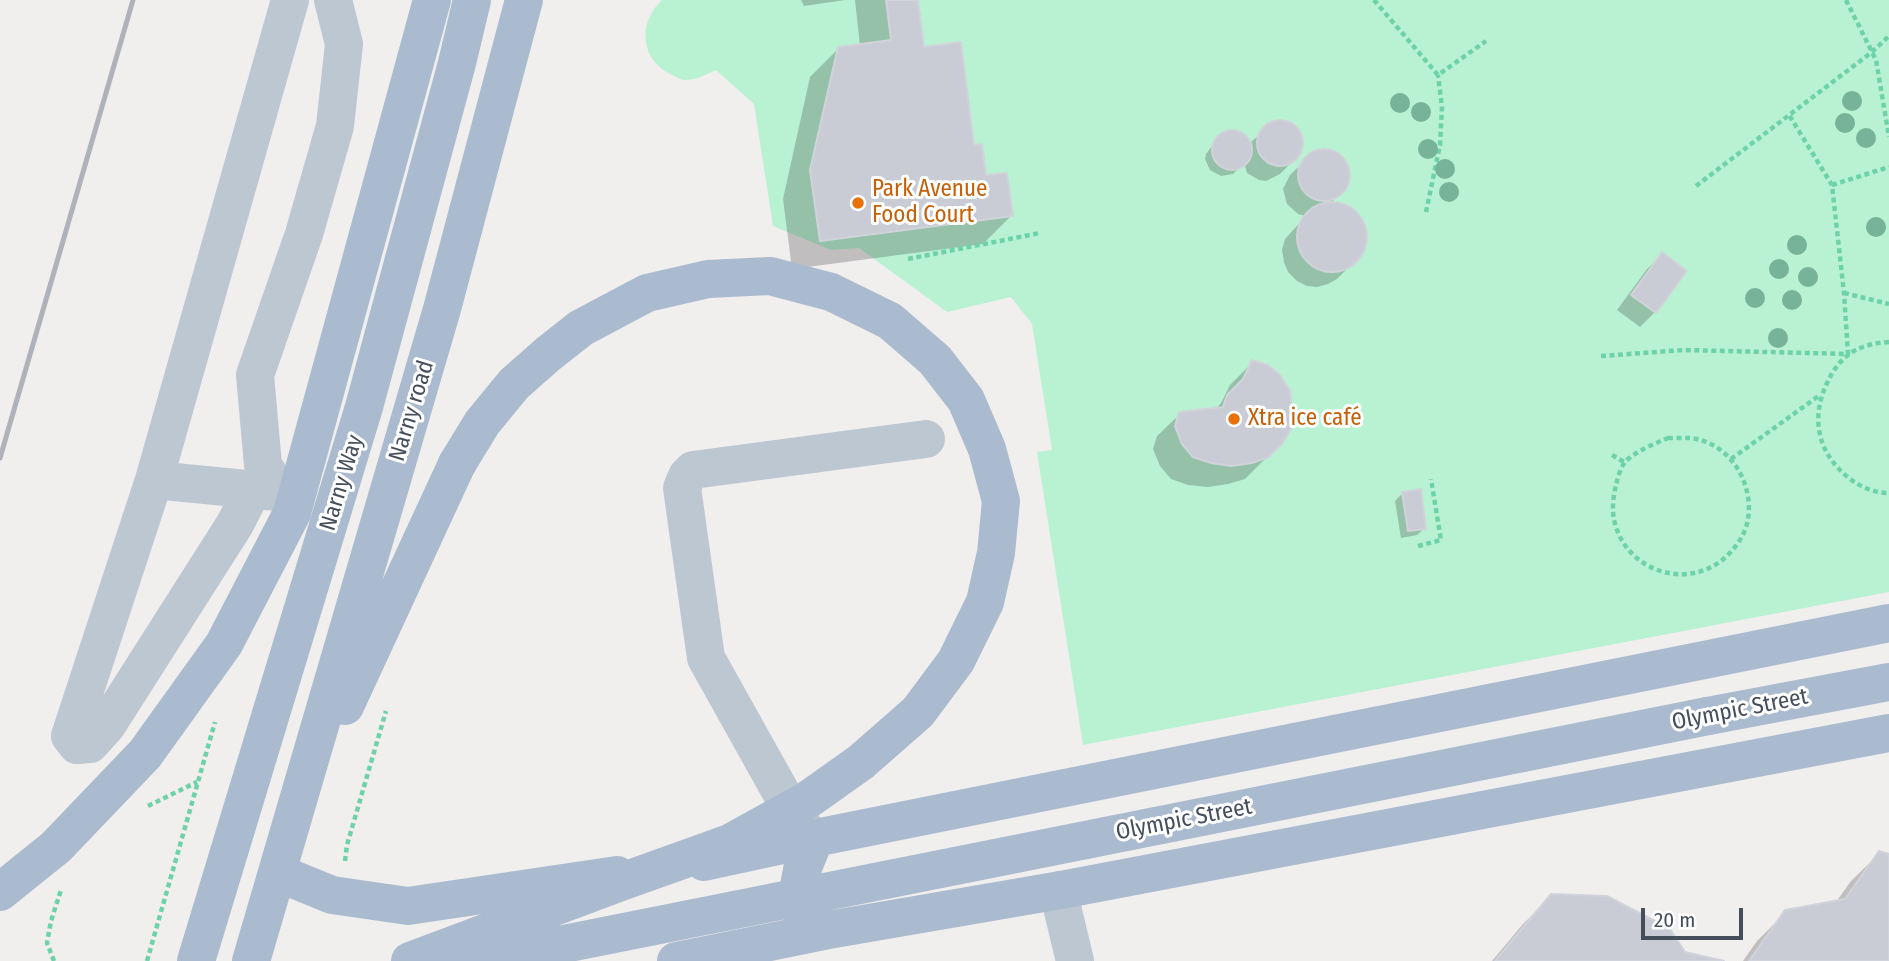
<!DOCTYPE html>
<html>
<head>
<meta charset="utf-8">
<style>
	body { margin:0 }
	#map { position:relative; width:1889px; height:961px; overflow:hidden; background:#f1eeee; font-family:"Fira Sans Condensed",sans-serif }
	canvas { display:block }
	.scale { position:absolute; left:1641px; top:908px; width:102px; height:32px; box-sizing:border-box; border:4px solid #454f5c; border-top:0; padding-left:9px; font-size:21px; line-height:24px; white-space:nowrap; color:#454f5c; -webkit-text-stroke:5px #fff; paint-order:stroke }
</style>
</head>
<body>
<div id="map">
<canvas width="1889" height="961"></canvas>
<div class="scale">20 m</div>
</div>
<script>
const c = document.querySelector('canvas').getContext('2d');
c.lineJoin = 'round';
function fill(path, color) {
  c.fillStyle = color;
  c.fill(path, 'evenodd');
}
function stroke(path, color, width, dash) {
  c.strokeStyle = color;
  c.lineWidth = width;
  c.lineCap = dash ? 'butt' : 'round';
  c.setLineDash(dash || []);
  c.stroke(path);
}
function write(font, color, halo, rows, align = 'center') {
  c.font = font + ' "Fira Sans Condensed",sans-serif';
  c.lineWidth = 6;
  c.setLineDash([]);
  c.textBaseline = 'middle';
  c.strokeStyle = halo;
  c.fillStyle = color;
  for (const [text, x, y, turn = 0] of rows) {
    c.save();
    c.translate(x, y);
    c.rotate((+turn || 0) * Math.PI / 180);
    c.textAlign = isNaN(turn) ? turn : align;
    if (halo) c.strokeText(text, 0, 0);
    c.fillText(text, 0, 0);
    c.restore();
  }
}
fill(new Path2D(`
	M662 0H1889V592L1083 745 1037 452 1052 450 1032 324 1011 297 947 312 859 248 831 250 773 226 754 104 716 70C707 74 694 81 684 80 681 80 677 77 674 76 641 62 636 24 662 0Z`), '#b9f2d3');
fill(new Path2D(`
	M801 0H845L804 6Z
	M855 0H916L923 49 972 147 985 177 1011 216 983 244 792 269 783 199 810 77 839 48 860 46Z
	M1286 122 1293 125 1301 137 1302 145 1296 158 1280 174 1266 181 1259 180 1247 173 1244 163 1233 174 1221 176 1210 170 1205 159 1206 154 1220 135 1231 131 1237 132 1247 138 1249 144 1272 123Z
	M1320 151 1336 154 1347 165 1348 181 1346 187 1331 203 1341 204 1350 209 1358 216 1364 225 1366 235 1365 246 1360 255 1353 263 1337 279 1328 284 1317 287 1307 286 1297 281 1288 272 1284 262 1282 250 1285 239 1306 216 1298 214 1287 204 1283 189 1290 175 1312 154Z
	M1662 255 1655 312 1640 327 1617 310 1647 269Z
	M1253 362 1281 443 1245 479 1228 484 1208 487 1188 485 1171 479 1160 466 1153 449 1157 436 1180 414 1215 410 1221 403 1230 385Z
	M1403 493 1425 528 1417 535 1401 538 1395 501Z
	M1880 853 1889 856V961H1743L1757 941 1786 912 1836 902 1851 881Z
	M1552 896 1684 953 1717 961H1492L1523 924Z`), '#0003');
const building = new Path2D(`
	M886 0H918L924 47 961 42 974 145 982 144 986 175 1007 173 1013 216 820 241 810 170 838 47 891 40Z
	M1257 143a23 23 0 1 1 46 0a23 23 0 1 1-46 0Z
	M1212 150a20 20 0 1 1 40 0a20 20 0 1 1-40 0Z
	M1298 175a26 26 0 1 1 52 0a26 26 0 1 1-52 0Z
	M1297 237a35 35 0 1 1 70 0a35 35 0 1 1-70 0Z
	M1662 252 1687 271 1656 313 1631 295Z
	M1252 360 1268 365 1280 375 1290 390 1292 411V427L1282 444 1269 457 1252 463 1231 466 1211 463 1193 457 1182 444 1175 426 1179 412 1223 407 1227 395 1243 379Z
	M1421 489 1426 529 1408 531 1402 492Z
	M1879 851 1889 854V961H1749L1785 910 1845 899Z
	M1551 894 1607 896 1670 929 1685 952 1724 961H1495Z`);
fill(building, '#c9ccd4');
stroke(building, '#d1d3da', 2);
stroke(new Path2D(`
	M1374 0 1438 75 1486 41
	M1846 0 1876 60 1889 137
	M1832 185 1889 167
	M1696 186 1872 52 1889 36
	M1426 212 1440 145 1442 107 1438 75
	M908 259 1040 233
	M1844 293 1889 304
	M1889 342C1875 343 1859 346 1848 355 1839 362 1832 372 1828 381 1810 417 1817 453 1849 478 1860 487 1875 493 1889 493
	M1601 356 1684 350 1848 354 1844 293 1832 185 1789 115
	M1668 438C1675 438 1683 438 1690 438 1729 442 1754 482 1748 519 1745 538 1730 556 1715 565 1678 587 1629 568 1616 527 1611 513 1613 498 1616 485 1618 477 1621 466 1626 461 1638 450 1654 444 1668 438Z
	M1612 455 1624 462
	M1731 459 1820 395
	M1418 546 1441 540 1431 479
	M148 806 197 782
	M345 861 347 845 386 711
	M54 961 47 943 51 921 61 890
	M147 961 215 722`), '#6ed2a8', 4.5, [5, 3.5]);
stroke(new Path2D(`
	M154 480 277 492
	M253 489 235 524 107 725 90 744 77 745 70 736 154 480 290 0
	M280 492 263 465 255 375 304 234 335 126 344 44 333 0
	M810 834 797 821 706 658 682 488 687 476 693 470 926 439
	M1061 890 1063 911 1075 961`), '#bdc7d1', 38);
stroke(new Path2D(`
	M345 706 457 464
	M1708 716 1889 682
	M815 838 802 870 797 897 803 915 817 921
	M704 862 815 838 1889 623
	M278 873 332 895 408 906 617 875
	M196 961 364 407 457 63 472 0
	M251 961 442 309 524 0
	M676 961 834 929 1061 890 1889 733`), '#abbbcf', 38);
stroke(new Path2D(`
	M0 458 133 0`), '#afb2b9', 5);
stroke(new Path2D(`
	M0 892 56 847 145 754 224 644 292 513 432 0
	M410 961 621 882 730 843 806 801 861 762 918 712 956 661 985 602 996 553 1001 501 987 449 966 400 935 360 890 321 831 292 770 276 708 279 647 293 581 328 548 354 514 384 482 423 457 464
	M479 961 1708 716`), '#abbbcf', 38);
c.fillStyle = '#76b398';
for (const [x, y] of [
	[1852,101],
	[1400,103],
	[1421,112],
	[1845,123],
	[1866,138],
	[1428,149],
	[1445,169],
	[1449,192],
	[1876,227],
	[1797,245],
	[1779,269],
	[1808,277],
	[1755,298],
	[1792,300],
	[1778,338]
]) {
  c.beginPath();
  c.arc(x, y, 10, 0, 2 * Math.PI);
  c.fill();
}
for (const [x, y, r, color] of [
	[858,203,7,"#e8710a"],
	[1234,419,7,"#e8710a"]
]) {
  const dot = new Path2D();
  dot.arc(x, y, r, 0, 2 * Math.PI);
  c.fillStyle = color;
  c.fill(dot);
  stroke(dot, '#fff', 2.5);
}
write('23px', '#c56008', '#fff', [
	["Park Avenue",872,190],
	["Food Court",872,216],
	["Xtra ice café",1248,419]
], 'left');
write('23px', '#454f5c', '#fff', [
	["Narny road",412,411,-73],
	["Narny Way",342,483,-73],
	["Olympic Street",1740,710,-11],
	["Olympic Street",1184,820,-11]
]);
</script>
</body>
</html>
